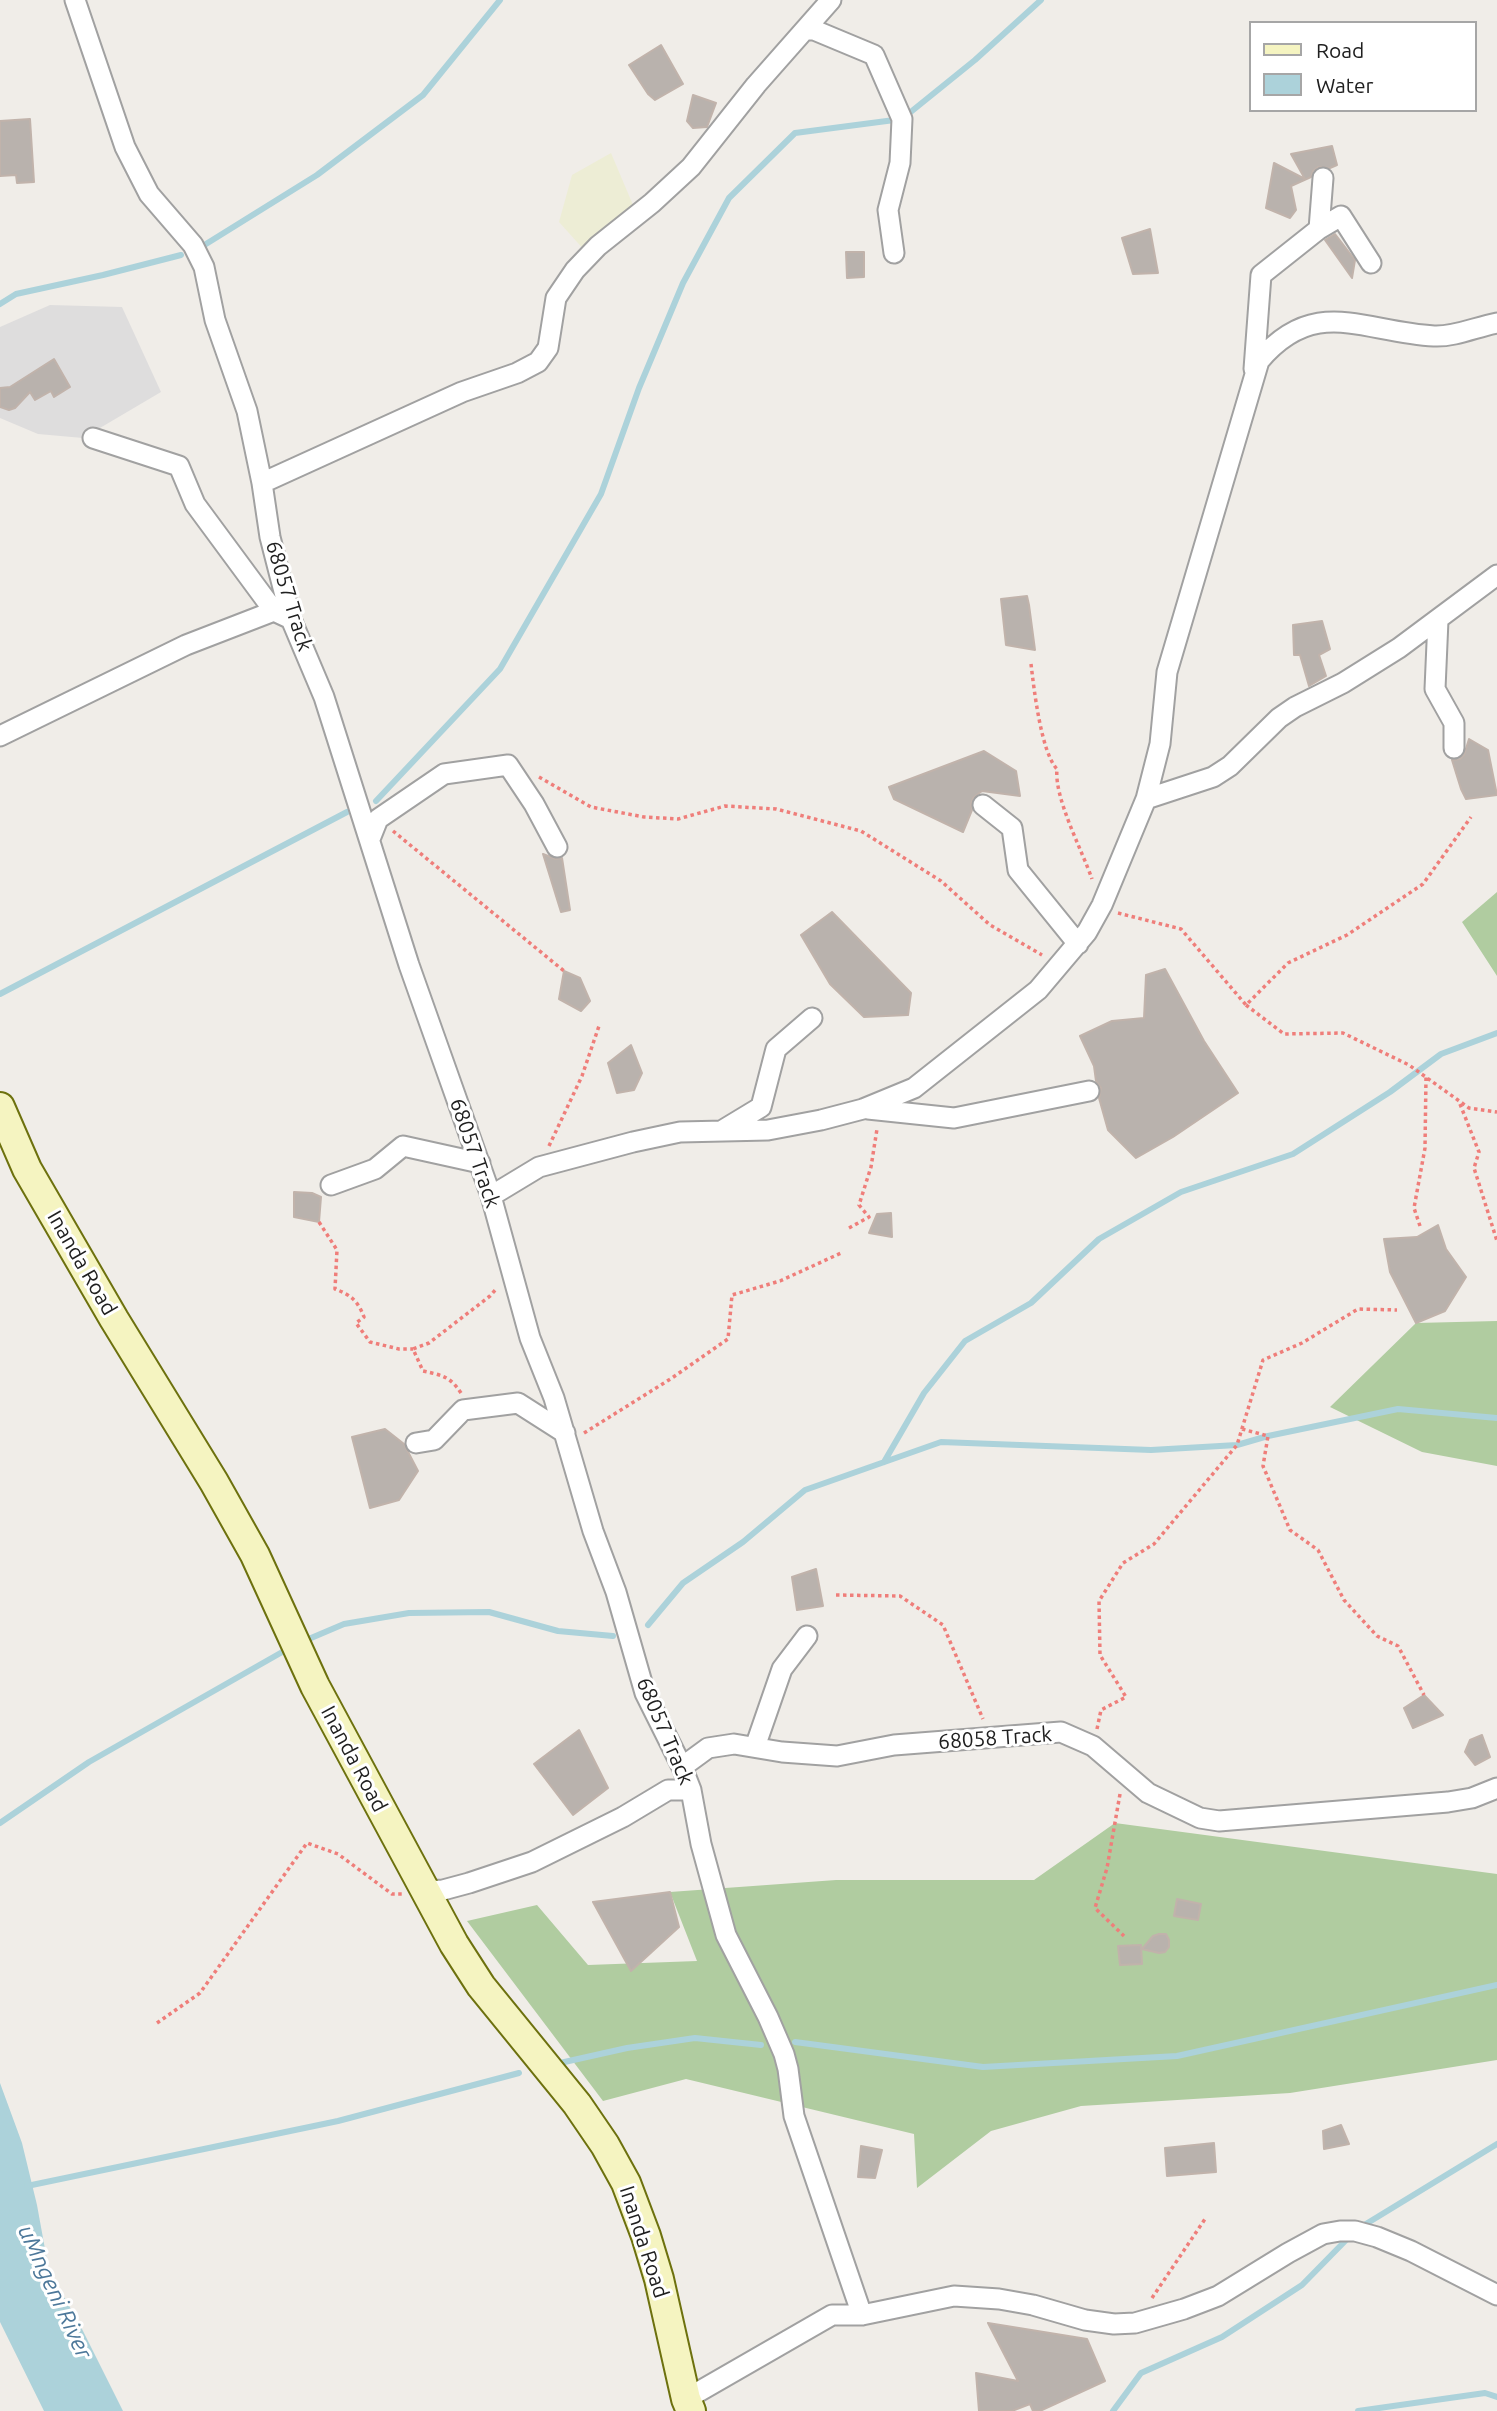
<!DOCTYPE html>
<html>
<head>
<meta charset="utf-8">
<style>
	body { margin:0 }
	#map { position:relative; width:1497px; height:2411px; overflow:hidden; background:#f0ede8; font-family:Ubuntu,sans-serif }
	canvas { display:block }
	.legend { position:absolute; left:1249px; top:21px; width:228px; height:91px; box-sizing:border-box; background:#fff; border:2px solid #a6a6a6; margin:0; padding:9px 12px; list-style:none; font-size:21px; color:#202020 }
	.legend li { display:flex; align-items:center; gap:14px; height:35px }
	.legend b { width:35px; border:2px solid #a6a6a6 }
</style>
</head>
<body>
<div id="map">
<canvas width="1497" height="2411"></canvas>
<ul class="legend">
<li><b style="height:9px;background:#f5f4c1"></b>Road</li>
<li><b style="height:19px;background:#acd2da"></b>Water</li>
</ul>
</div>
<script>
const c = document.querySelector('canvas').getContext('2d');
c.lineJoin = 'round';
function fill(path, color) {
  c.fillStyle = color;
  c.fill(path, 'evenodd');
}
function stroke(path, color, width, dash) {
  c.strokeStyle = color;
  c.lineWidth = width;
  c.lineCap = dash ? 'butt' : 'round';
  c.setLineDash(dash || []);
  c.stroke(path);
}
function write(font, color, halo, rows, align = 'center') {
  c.font = font + ' Ubuntu,sans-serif';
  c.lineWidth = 6;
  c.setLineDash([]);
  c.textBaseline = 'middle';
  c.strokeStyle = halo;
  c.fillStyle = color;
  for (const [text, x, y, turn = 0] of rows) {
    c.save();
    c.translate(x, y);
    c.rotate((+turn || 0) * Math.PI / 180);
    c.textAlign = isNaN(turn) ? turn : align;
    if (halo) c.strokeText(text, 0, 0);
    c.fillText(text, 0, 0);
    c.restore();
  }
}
fill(new Path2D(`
	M50 305 122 307 161 392 83 438 38 434 0 418V327Z`), '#dedddd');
fill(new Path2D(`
	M611 153 633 205 586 252 559 222 572 175Z`), '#ededd5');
fill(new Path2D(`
	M1497 892V976L1462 922Z
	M1497 1321V1466L1422 1452 1330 1407 1416 1323Z
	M1115 1823 1497 1874V2060L1290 2093 1081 2106 991 2131 917 2188 914 2134 686 2079 603 2101 467 1921 537 1905 588 1965 697 1961 670 1892 836 1880H1034Z`), '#b0cca0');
fill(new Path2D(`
	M0 2083 22 2143 37 2205 49 2271 79 2323 123 2411H44L0 2322Z`), '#acd2da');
stroke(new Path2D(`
	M206 244 317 175 423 95 500 0
	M0 304 16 294 103 275 181 255
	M376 801 500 669 601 494 639 388 683 283 729 198 795 133 902 119 975 60 1041 0
	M0 994 347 812
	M884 1462 924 1393 965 1341 1031 1303 1099 1239 1181 1192 1293 1154 1390 1092 1441 1054 1497 1033
	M648 1625 683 1583 743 1542 805 1490 941 1442 1151 1450 1237 1445 1268 1436 1398 1409 1497 1418
	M304 1641 344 1624 409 1613 489 1612 558 1631 613 1636
	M0 1823 89 1762 291 1647
	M795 2042 983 2067 1177 2056 1497 1985
	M560 2063 627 2048 695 2038 761 2045
	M27 2186 338 2121 519 2073
	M1361 2227 1497 2144
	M1113 2411 1141 2373 1222 2337 1302 2285 1350 2236
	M1358 2411 1485 2393 1497 2397`), '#acd2da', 6);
const building = new Path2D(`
	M661 45 683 84 655 100 648 94 629 65Z
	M693 95 716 103 707 127 693 128 687 121Z
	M30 119 34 182 17 183 16 175 0 176V121Z
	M1332 146 1337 165 1330 168 1318 167 1313 171 1311 177 1291 186 1296 210 1290 218 1266 208 1274 163 1305 179 1291 154Z
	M1150 229 1158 273 1133 274 1122 238Z
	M1335 234 1355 260 1352 278 1325 240Z
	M846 252H864V277L847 278Z
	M54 359 70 387 54 397 51 391 35 400 30 392 15 408 9 410 0 407V388L10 387Z
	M1027 596 1029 605 1035 650 1006 645 1001 599Z
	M1322 621 1330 649 1319 655 1326 676 1309 686 1300 655H1294L1293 625Z
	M1469 739 1488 750 1497 795 1466 799 1461 789 1452 760 1460 759 1464 755Z
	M984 751 1016 771 1020 796 982 791 973 798 971 804 972 810 963 832 894 799 889 787Z
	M543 854 556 859 562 858 570 910 561 912Z
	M832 912 911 993 908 1015 864 1017 830 984 801 935Z
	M1165 969 1204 1041 1238 1093 1173 1137 1136 1158 1108 1130 1099 1098 1101 1088 1096 1081 1094 1066 1080 1036 1112 1021 1144 1018 1146 975Z
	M564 971 580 978 590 1001 581 1011 559 999Z
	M631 1045 642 1073 634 1090 617 1093 608 1063Z
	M294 1192 312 1193 321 1197 319 1222 294 1217Z
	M891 1213 892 1237 869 1233 877 1214Z
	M1438 1225 1446 1249 1466 1277 1445 1311 1416 1323 1390 1272 1384 1239 1417 1237Z
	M385 1429 404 1444 418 1471 399 1500 370 1508 352 1437Z
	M816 1569 823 1606 797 1610 792 1577Z
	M1424 1695 1443 1715 1413 1728 1404 1708Z
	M579 1730 608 1788 573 1815 534 1764Z
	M1482 1735 1490 1757 1475 1765 1465 1752 1470 1740Z
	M670 1892 679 1927 631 1971 593 1902Z
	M1177 1899 1201 1904 1198 1920 1174 1916Z
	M1159 1934H1166L1169 1940V1947L1165 1952 1159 1953 1142 1949 1153 1936Z
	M1141 1945 1142 1964 1120 1965 1118 1946Z
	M1341 2125 1349 2144 1324 2149 1323 2131Z
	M1214 2143 1216 2172 1167 2176 1165 2148Z
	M861 2146 882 2150 875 2178 858 2177Z
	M988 2323 1087 2339 1105 2381 1040 2411H1033L1030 2404 1012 2411H979L976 2373 1018 2381Z`);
fill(building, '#b9b2ad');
stroke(building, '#c1b3ab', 2);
const street = new Path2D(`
	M75 0 125 147 149 194 193 245 204 267 215 320 247 411 262 483 270 537 291 619 324 697 409 965 491 1196 530 1338 554 1398 593 1531 616 1592 645 1693 682 1767 691 1790 701 1844 726 1935 768 2017 784 2054 788 2069 794 2116 862 2315
	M805 30H814L874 55 902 119 900 163 888 210 894 253
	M1319 229 1341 216 1371 263
	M1254 369 1261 275 1319 229 1323 178
	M93 438 179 466 195 504 274 611
	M262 483 462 392 517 373 538 362 548 348 556 298 575 270 598 246 652 203 691 167 756 85 831 0
	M1438 620 1435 689 1454 723V748
	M0 736 186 645 274 611 291 619
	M1146 799 1213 777 1230 766 1279 718 1295 707 1343 683 1399 648 1497 575
	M983 805 1012 828 1018 870 1078 944
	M370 839 378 819 444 774 508 765 534 804 557 847
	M868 1109 954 1118 1089 1091
	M723 1130 761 1107 776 1049 812 1018
	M331 1185 375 1169 403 1146 480 1163
	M491 1196 539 1167 633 1142 680 1132 768 1130 821 1120 863 1109 914 1088 1038 990 1087 932 1102 905 1146 799 1160 744 1167 672 1259 361C1315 295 1362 332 1434 336 1455 337 1476 327 1497 323
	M416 1443 434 1440 463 1410 518 1403 565 1433
	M755 1747 782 1669 807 1636
	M682 1767 708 1748 734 1744 782 1752 837 1756 894 1745 1061 1732 1093 1746 1148 1793 1200 1818 1219 1821 1448 1802 1472 1798 1497 1788
	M425 1891 443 1890 469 1883 532 1862 623 1817 668 1790H691
	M686 2399 832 2315H862L954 2296 999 2299 1033 2305 1085 2320 1114 2324 1135 2323 1184 2309 1218 2296 1288 2253 1323 2234 1340 2231H1355L1377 2237 1411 2251 1497 2295`);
const secondary = new Path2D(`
	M0 1107 27 1169 114 1319 214 1482 255 1555 315 1686 454 1944 481 1986 577 2104 605 2145 626 2183 646 2236 659 2279 686 2399 691 2411`);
stroke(street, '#a1a1a1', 23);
stroke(secondary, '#6d710e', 32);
stroke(new Path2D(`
	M1031 664C1034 689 1041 752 1057 769 1054 798 1082 850 1092 879
	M539 777 591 807 644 817 678 819 725 806 776 809 861 831 941 881 990 925 1042 955
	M393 831 564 971
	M1118 913 1181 929 1246 1005 1288 963 1347 935 1423 884 1471 817
	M1246 1005 1284 1034 1343 1033 1409 1065 1469 1108 1497 1112
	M1460 1104 1479 1152 1474 1168 1497 1241
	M549 1146 582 1076 599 1026
	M319 1222 337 1250 335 1289C351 1295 358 1301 364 1317L356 1323 370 1342 399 1349H413
	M1420 1226 1414 1208 1425 1148 1426 1077
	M849 1228 869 1217 859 1205 871 1167 877 1129
	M461 1393C450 1376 441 1375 423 1371L413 1349 429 1343 490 1296 497 1288
	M1242 1429 1268 1436 1263 1466 1290 1530 1318 1550 1344 1600 1377 1636 1398 1646 1424 1695
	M584 1433 672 1378 728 1339 732 1295 780 1281 841 1253
	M836 1595 900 1596 943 1625 983 1719
	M1097 1729 1101 1710 1126 1697 1100 1655 1099 1601 1123 1563 1154 1544 1237 1445 1263 1360 1302 1343 1358 1309 1397 1310
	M1120 1794 1107 1868 1095 1908 1124 1936
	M157 2023 200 1993 307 1843 338 1854 392 1894H402
	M1152 2298 1205 2219`), '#ef7e7a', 3.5, [3.5, 3.5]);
stroke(street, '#fff', 19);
stroke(secondary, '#f5f4c1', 28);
write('21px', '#202020', '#fff', [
	["68057 Track",289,596,73],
	["68057 Track",475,1153,71],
	["Inanda Road",82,1263,60],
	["68057 Track",665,1731,67],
	["68058 Track",995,1738,-4],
	["Inanda Road",354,1759,62],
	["Inanda Road",644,2242,72]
]);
write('italic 23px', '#4d789a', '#fff', [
	["uMngeni River",55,2292,65]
]);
</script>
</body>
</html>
